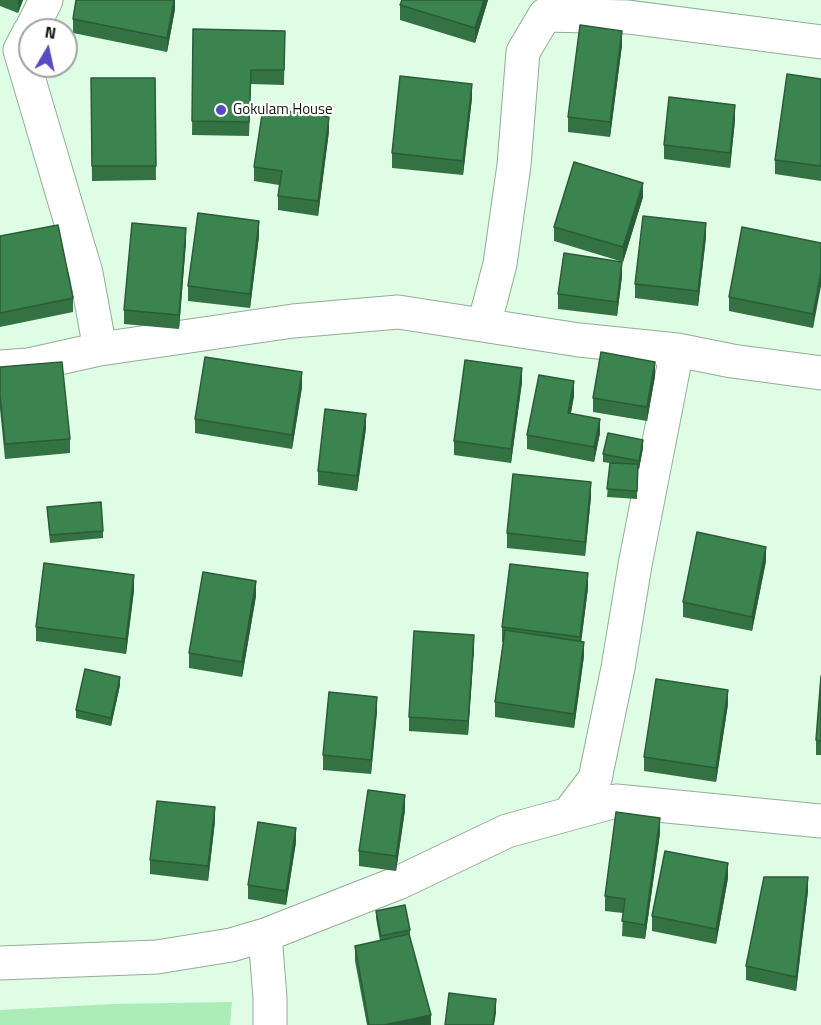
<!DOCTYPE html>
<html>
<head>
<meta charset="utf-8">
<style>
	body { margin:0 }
	#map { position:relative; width:821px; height:1025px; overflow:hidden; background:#dffce4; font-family:"Titillium Web",sans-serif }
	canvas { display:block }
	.north { position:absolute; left:18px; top:18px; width:60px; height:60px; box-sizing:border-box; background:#fff; border:2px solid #9fa3a0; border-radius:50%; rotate:9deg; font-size:16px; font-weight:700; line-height:24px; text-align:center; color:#0f1911 }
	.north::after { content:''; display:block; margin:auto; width:21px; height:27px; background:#574ac2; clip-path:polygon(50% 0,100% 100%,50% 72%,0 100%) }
</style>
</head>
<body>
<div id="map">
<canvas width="821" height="1025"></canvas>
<div class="north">N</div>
</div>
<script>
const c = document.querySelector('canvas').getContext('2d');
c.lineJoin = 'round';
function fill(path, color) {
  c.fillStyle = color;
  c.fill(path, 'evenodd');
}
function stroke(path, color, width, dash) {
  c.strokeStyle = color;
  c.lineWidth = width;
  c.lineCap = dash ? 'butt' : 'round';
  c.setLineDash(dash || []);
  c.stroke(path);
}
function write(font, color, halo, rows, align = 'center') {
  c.font = font + ' "Titillium Web",sans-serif';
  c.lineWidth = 4.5;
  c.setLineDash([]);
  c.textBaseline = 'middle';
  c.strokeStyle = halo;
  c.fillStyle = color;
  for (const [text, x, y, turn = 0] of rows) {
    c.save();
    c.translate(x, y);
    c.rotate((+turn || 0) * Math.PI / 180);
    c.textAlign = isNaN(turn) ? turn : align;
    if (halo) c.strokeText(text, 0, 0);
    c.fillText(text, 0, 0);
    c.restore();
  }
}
fill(new Path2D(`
	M232 1002 230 1025H0V1010L113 1004Z`), '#abecb8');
const minor = new Path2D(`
	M31 30 46 0
	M30 31 20 50 86 273 100 349
	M484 325 500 264 514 165 523 52 545 15 628 17 821 42
	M0 367 28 365 100 349 293 321 398 312 579 340 677 350
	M569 813 595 779 618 668 635 565 677 350 732 361 821 373
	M265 935 270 998V1025
	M0 963 157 957 231 945 265 935 398 883 507 831 616 801 821 821`);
stroke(minor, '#92ad97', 35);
stroke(minor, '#fff', 33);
fill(new Path2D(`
	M0 0H23L18 13 0 6Z
	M175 0V9L167 52 73 33V19Z
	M488 0 475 43 400 20V5Z
	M193 29 285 31 284 85 251 84 249 136 192 135Z
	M622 45 610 137 568 132V117Z
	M91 78H155L156 180 92 181Z
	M821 79V181L775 174V160Z
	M472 98 463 175 392 168V153Z
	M735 120 730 168 664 159V145Z
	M329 131 318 216 278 210V196L279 185 254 181V167Z
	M643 197 623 262 554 241V227Z
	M0 236 73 298V312L0 327Z
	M259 236 250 308 188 301V286Z
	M706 237 698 306 635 298V284Z
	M186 242 179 329 124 324V310Z
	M821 243 813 328 729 311V297Z
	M622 276 617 316 558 309V294Z
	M0 367 70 439V453L5 459 0 409Z
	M655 376 647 421 593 412V398Z
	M522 382 511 463 454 455V441Z
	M302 387 292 449 195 433V419Z
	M574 396 571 413 600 433 594 462 527 449V435Z
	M366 428 357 491 318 485V471Z
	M643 448 639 469H638L637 499 607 497 610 463 603 462V454Z
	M591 497 585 556 507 548V533Z
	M47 507 103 531V538L50 543Z
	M766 561 752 631 683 617V602Z
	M588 588 581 641 584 656 574 728 495 717V702L503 642H502V627Z
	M134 590 126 654 36 641V627Z
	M256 596 242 677 189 668V653Z
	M474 649 468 735 409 731V717Z
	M821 676V755H816V740Z
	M120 685 111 726 76 718V710Z
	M728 704 716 782 644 771V757Z
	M377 711 371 774 323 770V755Z
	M405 810 396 871 359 866V851Z
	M215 821 208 881 150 874V860Z
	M660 833 645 939 622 936 623 913 605 911V896Z
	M296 842 286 905 248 899V885Z
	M728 878 716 944 652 931V916Z
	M808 891 796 991 746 980V966Z
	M376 911 410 930V938L431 1025H367L355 961V946L380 941 376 918Z`), '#347244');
fill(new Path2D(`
	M18 0H23L18 13Z
	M174 0H175V9L167 52V38Z
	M484 0H488L475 43V28Z
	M622 31V45L610 137V122Z
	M472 84V98L463 175V161Z
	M735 105V120L730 168V153Z
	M329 117V131L318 216V201Z
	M643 183V197L623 262V247Z
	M259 221V236L250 308V294Z
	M706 223V237L698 306V291Z
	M186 228V242L179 329V315Z
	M622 262V276L617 316V302Z
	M821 272V286L813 328V314Z
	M655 362V376L647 421V407Z
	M522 368V382L511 463V449Z
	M302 372V387L292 449V435Z
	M574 381V396L568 427V413Z
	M366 414V428L357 491V476Z
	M600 419V433L594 462V447Z
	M643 440V448L639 469V461Z
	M591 482V497L585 556V542Z
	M766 547V561L752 631V617Z
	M588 573V588L580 651V637Z
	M134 575V590L126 654V639Z
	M256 581V596L242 677V662Z
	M474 635V649L468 735V721Z
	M584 642V656L574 728V714Z
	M120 677V685L111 726V718Z
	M728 690V704L716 782V768Z
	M377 697V711L371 774V760Z
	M405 795V810L396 871V856Z
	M215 807V821L208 881V866Z
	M660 818V833L645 939V925Z
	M296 828V842L286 905V891Z
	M728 863V878L716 944V929Z
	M808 877V891L796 991V977Z
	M496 999V1013L494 1025H493Z
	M431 1015V1025H384Z`), '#2a5c37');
const building = new Path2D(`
	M76 0H174L167 38 73 19Z
	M402 0H484L475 28 400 5Z
	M580 25 622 31 610 122 568 117Z
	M193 29 285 31 284 70H251L249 122 192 121Z
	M787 74 821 79V166L775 160Z
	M400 76 472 84 463 161 392 153Z
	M91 78H155L156 166H92Z
	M669 97 735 105 730 153 664 145Z
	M263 108 329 117 318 201 278 196 282 171 254 167Z
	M574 162 643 183 623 247 554 227Z
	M198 213 259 221 250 294 188 286Z
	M643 216 706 223 698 291 635 284Z
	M132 223 186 228 179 315 124 310Z
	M58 225 73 298 0 313V236Z
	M742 227 821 243V272L813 314 729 297Z
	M564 253 622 262 617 302 558 294Z
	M601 352 655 362 647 407 593 398Z
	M205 357 302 372 292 435 195 419Z
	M465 360 522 368 511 449 454 441Z
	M62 362 70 439 5 444 0 395V367Z
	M539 375 574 381 568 413 600 419 594 447 527 435Z
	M325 409 366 414 357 476 318 471Z
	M608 433 643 440 639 461 603 454Z
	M610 463 638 464 637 491 607 489Z
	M513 474 591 482 585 542 507 533Z
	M101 502 103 531 50 535 47 507Z
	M697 532 766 547 752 617 683 602Z
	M44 563 134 575 126 639 36 627Z
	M510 564 588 573 580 637 502 627Z
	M203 572 256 581 242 662 189 653Z
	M505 630 584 642 574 714 495 702Z
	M414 631 474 635 468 721 409 717Z
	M85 669 120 677 111 718 76 710Z
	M821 676V741L816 740Z
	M656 679 728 690 716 768 644 757Z
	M329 692 377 697 371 760 323 755Z
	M368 790 405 795 396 856 359 851Z
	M157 801 215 807 208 866 150 860Z
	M616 812 660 818 645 925 622 921 625 899 605 896Z
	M258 822 296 828 286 891 248 885Z
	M665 851 728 863 716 929 652 916Z
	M764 877H808L796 977 746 966Z
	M405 905 410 930 381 936 376 911Z
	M409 934 431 1015 384 1025H369L355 946Z
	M449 993 496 999 493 1025H445Z`);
fill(building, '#3c844f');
stroke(building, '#2a5c37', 1.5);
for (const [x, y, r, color] of [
	[221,110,6,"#574ac2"]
]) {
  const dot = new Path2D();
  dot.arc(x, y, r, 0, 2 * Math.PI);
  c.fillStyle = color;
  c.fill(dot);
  stroke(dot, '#fff', 2);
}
write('15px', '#0f1911', '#fff', [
	["Gokulam House",233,110]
], 'left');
</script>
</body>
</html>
